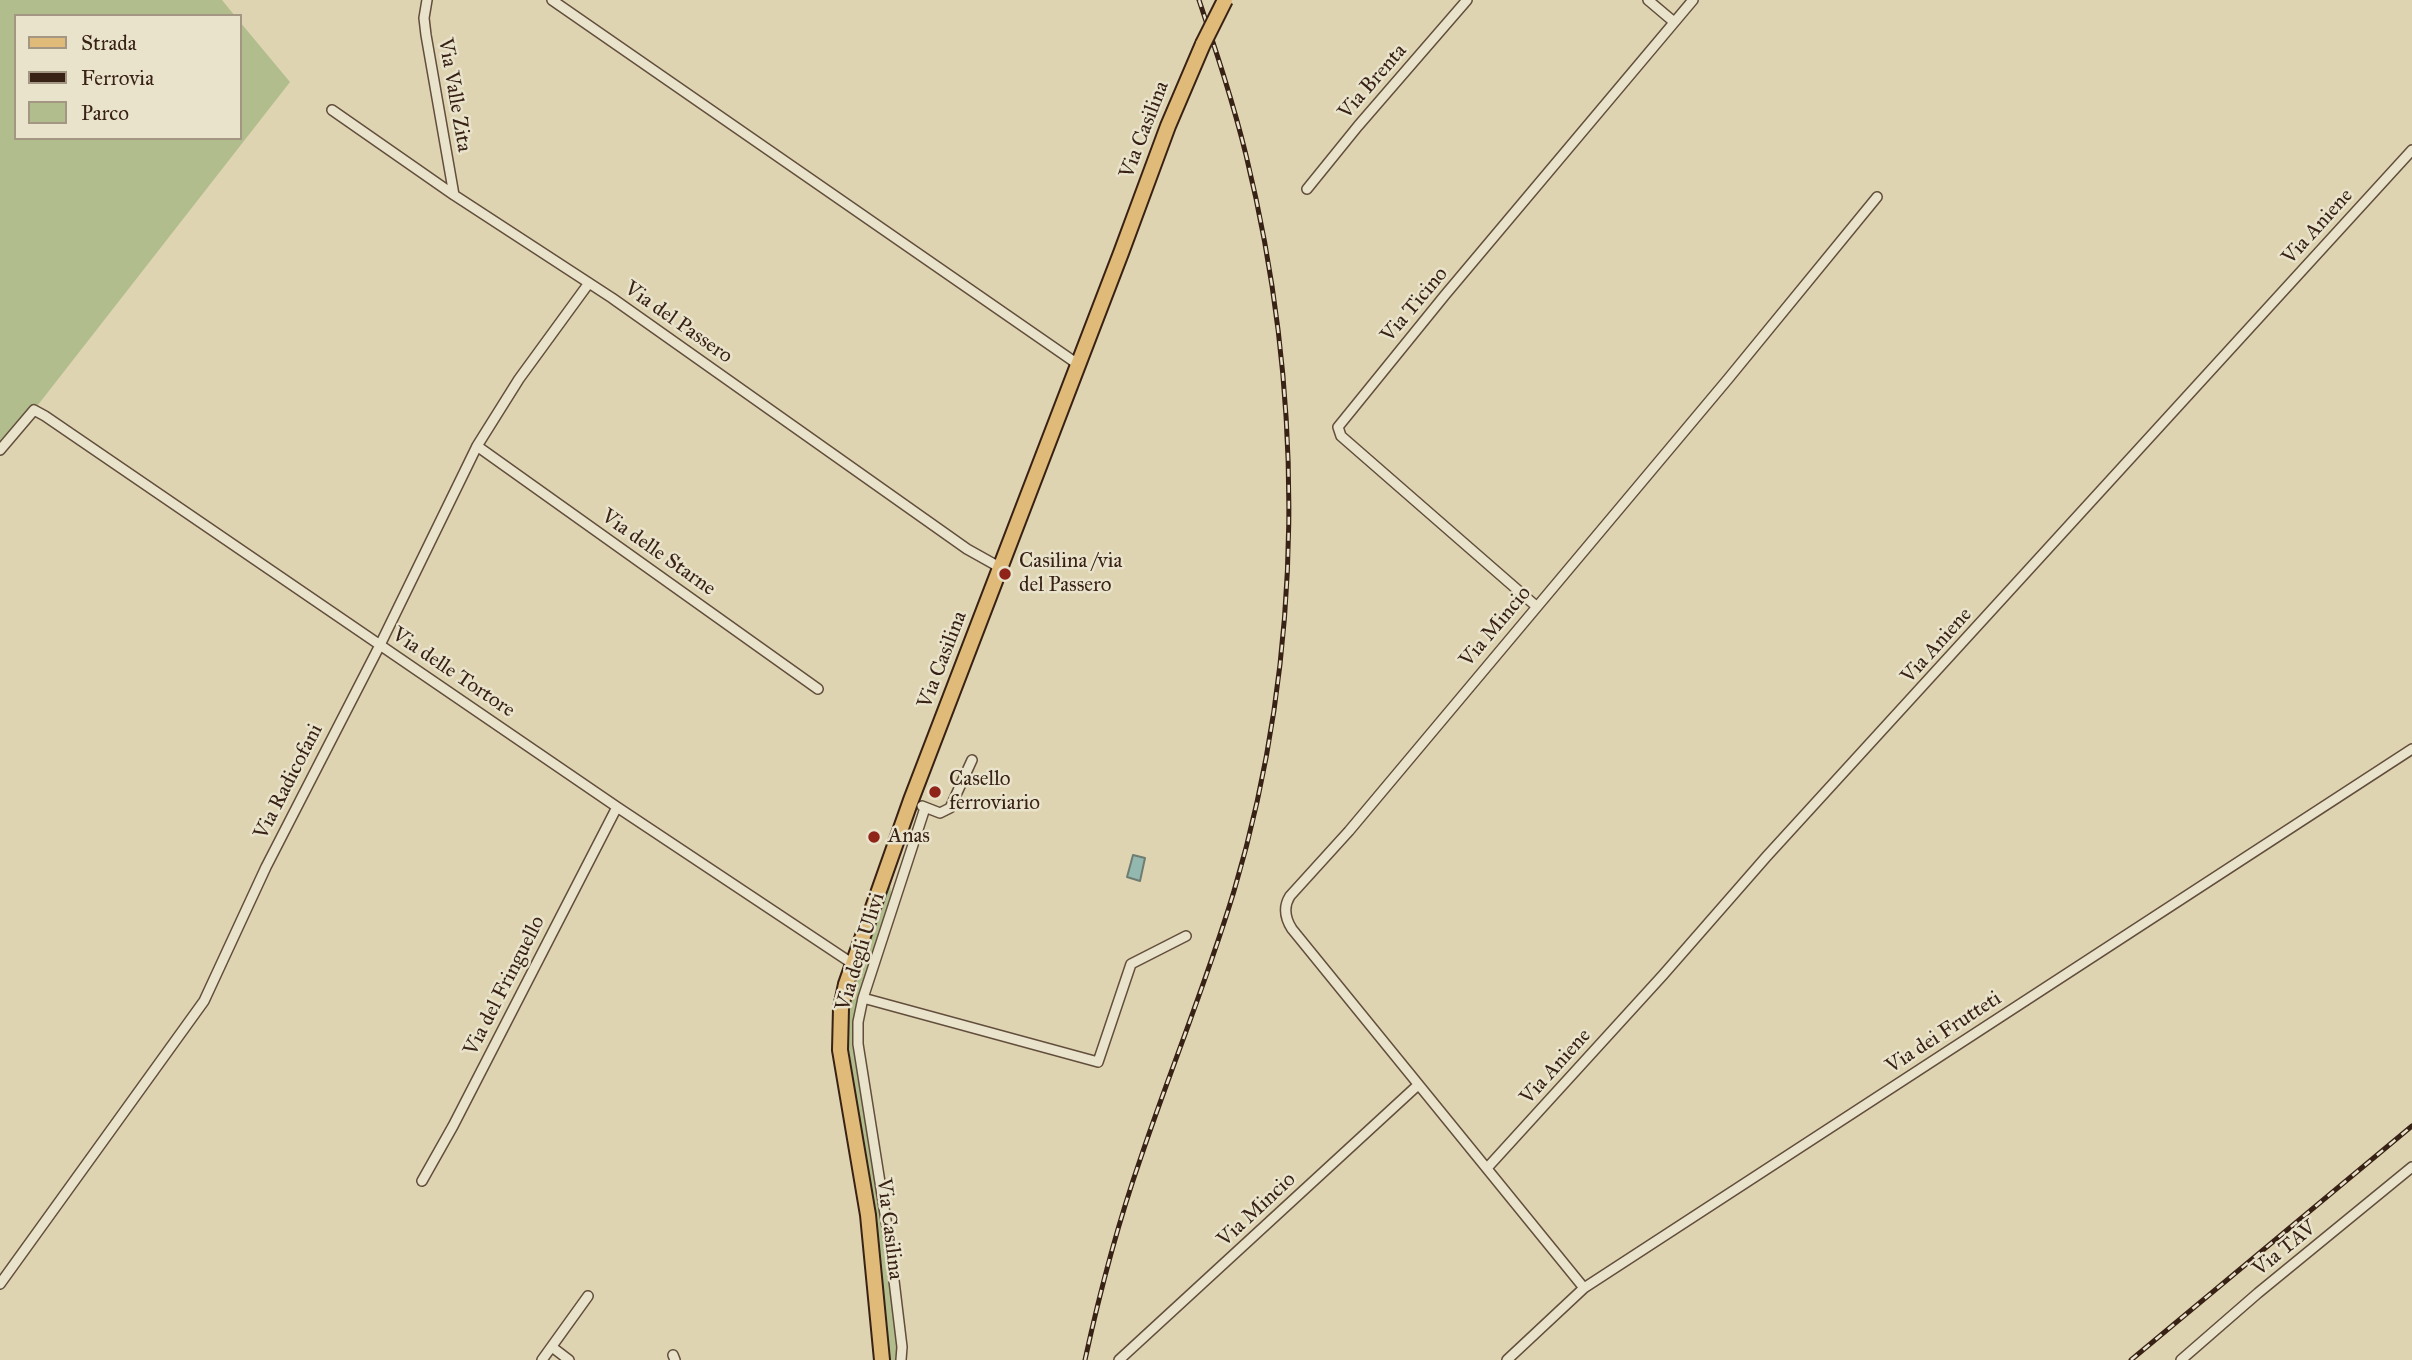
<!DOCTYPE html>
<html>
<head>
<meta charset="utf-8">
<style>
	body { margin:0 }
	#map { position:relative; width:2412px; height:1360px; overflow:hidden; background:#dfd4b1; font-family:"IM FELL Great Primer",serif }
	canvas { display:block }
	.legend { position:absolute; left:14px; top:14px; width:228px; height:126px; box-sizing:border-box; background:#eae3cc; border:2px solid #a39683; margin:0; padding:9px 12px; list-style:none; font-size:21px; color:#382215 }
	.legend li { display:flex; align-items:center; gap:14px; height:35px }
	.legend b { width:35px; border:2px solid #a39683 }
</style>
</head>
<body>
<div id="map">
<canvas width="2412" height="1360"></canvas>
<ul class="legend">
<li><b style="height:9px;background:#e0ba78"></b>Strada</li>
<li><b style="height:9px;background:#382215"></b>Ferrovia</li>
<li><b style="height:19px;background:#b1bd8c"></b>Parco</li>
</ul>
</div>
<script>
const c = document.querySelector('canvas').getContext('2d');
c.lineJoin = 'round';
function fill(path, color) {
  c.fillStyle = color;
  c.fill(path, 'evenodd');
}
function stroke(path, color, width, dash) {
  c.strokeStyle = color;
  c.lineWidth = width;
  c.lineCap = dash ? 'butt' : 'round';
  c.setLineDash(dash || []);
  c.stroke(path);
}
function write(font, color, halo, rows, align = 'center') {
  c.font = font + ' "IM FELL Great Primer",serif';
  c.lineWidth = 5;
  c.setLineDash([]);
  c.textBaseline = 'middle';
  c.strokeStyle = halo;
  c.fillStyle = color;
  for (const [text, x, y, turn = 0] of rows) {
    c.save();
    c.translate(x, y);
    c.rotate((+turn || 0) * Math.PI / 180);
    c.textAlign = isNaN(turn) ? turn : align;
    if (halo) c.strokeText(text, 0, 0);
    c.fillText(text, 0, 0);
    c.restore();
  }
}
fill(new Path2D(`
	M0 0H222L235 16H16V138H240V22L290 82 34 410 5 444 0 441Z
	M889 878 892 900 856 1022 898 1343V1360H889L887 1320 875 1220 845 1024 851 988Z`), '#b1bd8c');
const water = new Path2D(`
	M1133 855 1145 858 1140 881 1127 877Z`);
fill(water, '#93b8b0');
stroke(water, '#6f7c72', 2);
const street = new Path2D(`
	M427 0 424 18 426 35 454 195
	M552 0 1079 365
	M1648 0 1674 22
	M332 110 454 195 612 298 967 549 1001 568
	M1307 189 1358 126 1467 0
	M477 446 818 689
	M0 450 34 410 45 416 617 807 853 964
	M1536 606 1341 436 1338 427 1445 295 1693 0
	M922 806 940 813 950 808 972 760
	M863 998 1098 1062 1131 964 1186 936
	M1488 1167 1663 975 1767 856 2412 150
	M422 1181 453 1126 617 807
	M0 1284 204 1001 266 867 380 645 477 446 519 379 589 283
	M1584 1288 1292 929C1285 918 1283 907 1290 896L1349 831 1728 379 1877 197
	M552 1347 569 1360
	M673 1355 675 1360
	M542 1360 588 1296
	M901 1360 902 1347 889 1239 858 1044V1022L863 998 925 808
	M1119 1360 1418 1085
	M1507 1360 1584 1288 2412 749
	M2181 1360 2258 1293 2412 1167`);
const primary = new Path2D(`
	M882 1360 868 1215 840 1050 841 1008 846 984 911 800 1121 253 1168 126 1203 44`);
stroke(street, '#624e3c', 12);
stroke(primary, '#382215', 18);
stroke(street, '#eae3cc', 9);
stroke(primary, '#e0ba78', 14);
const rail = new Path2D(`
	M1085 1360C1100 1291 1118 1223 1141 1157 1171 1068 1207 981 1234 891 1305 652 1305 396 1246 155 1233 102 1216 51 1199 0
	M2131 1360 2412 1126`);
stroke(rail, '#382215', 5);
stroke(rail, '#eae3cc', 2.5, [8]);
const primaryBridge = new Path2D(`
	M1203 44 1225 0`);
stroke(primaryBridge, '#382215', 18, []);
stroke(primaryBridge, '#e0ba78', 14);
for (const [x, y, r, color] of [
	[1005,574,7,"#8f2418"],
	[935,792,7,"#8f2418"],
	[874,837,7,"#8f2418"]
]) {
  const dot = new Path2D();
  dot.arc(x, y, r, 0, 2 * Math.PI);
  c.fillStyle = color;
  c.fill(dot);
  stroke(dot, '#eae3cc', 2.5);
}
write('21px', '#382215', '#eae3cc', [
	["Via Brenta",1373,82,-49],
	["Via Valle Zita",454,95,80],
	["Via Casilina",1145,130,-69],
	["Via Aniene",2318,227,-48],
	["Via Ticino",1415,305,-50],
	["Via del Passero",678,323,35],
	["Via delle Starne",658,553,35],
	["Via Mincio",1496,627,-50],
	["Via Aniene",1937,646,-48],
	["Via Casilina",943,660,-69],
	["Via delle Tortore",453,673,34],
	["Via Radicofani",289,782,-63],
	["Via degli Ulivi",861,952,-73],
	["Via del Fringuello",505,986,-63],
	["Via dei Frutteti",1944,1033,-33],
	["Via Aniene",1556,1067,-48],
	["Via Mincio",1257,1210,-43],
	["Via Casilina",889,1229,83],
	["Via TAV",2285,1249,-39]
]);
write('21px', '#382215', '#eae3cc', [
	["Casilina /via",1019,562],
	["del Passero",1019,586],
	["Casello",949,780],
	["ferroviario",949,804],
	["Anas",888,837]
], 'left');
</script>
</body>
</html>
